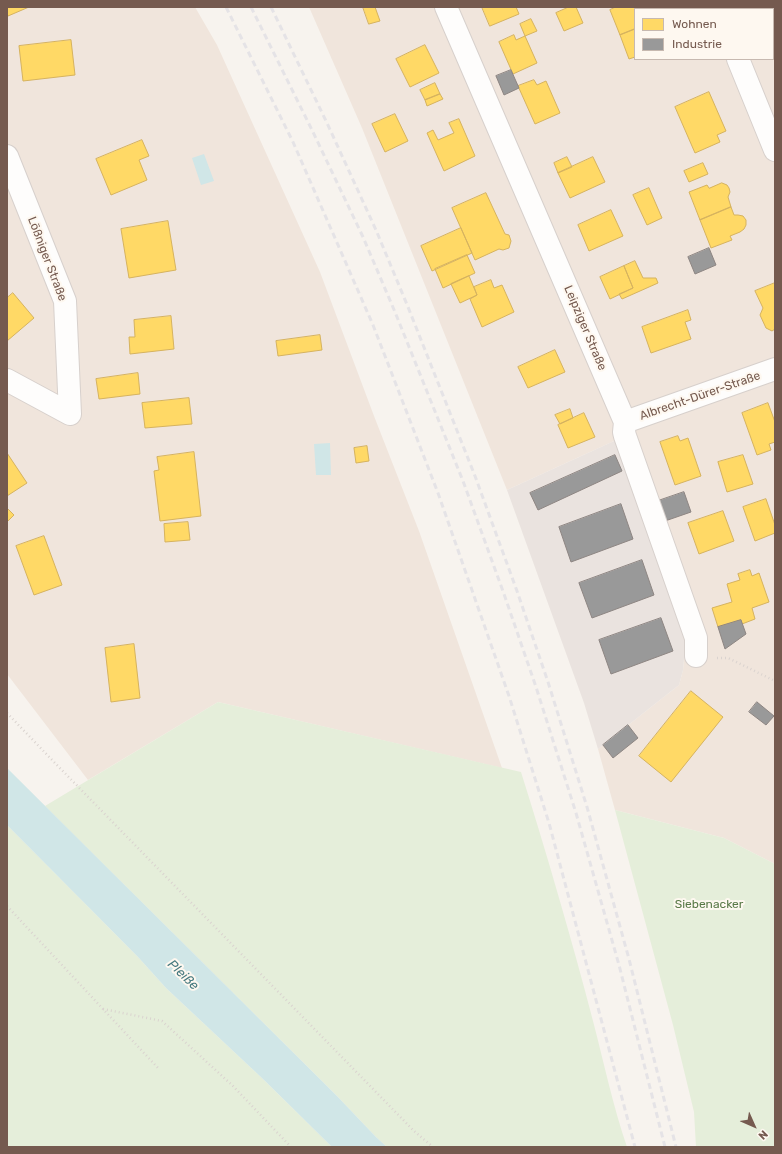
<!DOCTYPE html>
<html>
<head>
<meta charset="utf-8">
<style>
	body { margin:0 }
	#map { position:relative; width:782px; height:1154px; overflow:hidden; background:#f7f3ee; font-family:Rubik,sans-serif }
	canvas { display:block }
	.frame { position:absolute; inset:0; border:8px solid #755a4f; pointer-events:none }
	.legend { position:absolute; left:634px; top:8px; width:140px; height:52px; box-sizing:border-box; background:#fef8f0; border:1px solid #c7b9b0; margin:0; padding:5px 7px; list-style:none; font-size:12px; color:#755a4f }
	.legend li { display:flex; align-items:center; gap:8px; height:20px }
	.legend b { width:20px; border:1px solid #c7b9b0 }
	.north { position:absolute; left:734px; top:1106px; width:40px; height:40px; -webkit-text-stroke:3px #fef8f0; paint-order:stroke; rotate:135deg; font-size:11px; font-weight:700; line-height:16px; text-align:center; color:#755a4f }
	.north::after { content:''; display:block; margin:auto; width:14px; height:18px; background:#755a4f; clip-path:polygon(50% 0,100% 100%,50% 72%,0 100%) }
</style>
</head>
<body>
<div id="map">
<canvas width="782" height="1154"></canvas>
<div class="frame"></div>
<ul class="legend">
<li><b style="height:11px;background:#ffd966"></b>Wohnen</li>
<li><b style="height:11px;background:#999"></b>Industrie</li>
</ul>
<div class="north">N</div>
</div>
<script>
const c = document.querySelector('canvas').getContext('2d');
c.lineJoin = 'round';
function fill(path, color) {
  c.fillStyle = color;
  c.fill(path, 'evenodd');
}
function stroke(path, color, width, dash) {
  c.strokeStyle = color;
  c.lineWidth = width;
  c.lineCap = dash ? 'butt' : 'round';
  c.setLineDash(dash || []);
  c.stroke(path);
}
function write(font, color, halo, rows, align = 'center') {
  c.font = font + ' Rubik,sans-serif';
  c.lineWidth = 4;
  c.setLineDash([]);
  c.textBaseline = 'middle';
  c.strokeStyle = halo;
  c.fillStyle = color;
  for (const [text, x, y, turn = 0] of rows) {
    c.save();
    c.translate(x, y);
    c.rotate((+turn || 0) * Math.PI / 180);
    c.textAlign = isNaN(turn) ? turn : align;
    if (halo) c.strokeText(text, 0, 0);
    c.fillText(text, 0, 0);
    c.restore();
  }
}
fill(new Path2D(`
	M7 7H195L217 45 320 272 374 416 419 531 502 768 218 702 88 780 7 674Z
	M309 7H775V864L724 838 615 810 598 749 679 685 683 670 684 659 696 656 625 436 507 490 362 128ZM635 9H773V59H635Z`), '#f0e5dc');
fill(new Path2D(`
	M625 436 696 656 684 659 683 670 679 685 598 749 584 703 507 490Z`), '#eae3df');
fill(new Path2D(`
	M218 702 521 772C547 855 571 937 593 1021 604 1063 613 1106 627 1147H387L376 1137 337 1096 45 806Z
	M615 810 724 838 775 864V1147H696L694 1112 673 1025Z
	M7 825 138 957 166 988 264 1080 332 1147H7Z`), '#e5eeda');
fill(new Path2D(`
	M204 154 214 181 201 185 192 158Z
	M330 443 331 475H316L314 444Z
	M7 768 337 1096 376 1137 387 1147H332L264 1080 166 988 138 957 7 825Z`), '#d0e6e7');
const homes = new Path2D(`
	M7 7H29L8 16 7 13Z
	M363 7H375L380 21 369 24Z
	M482 7H516L519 14 490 26Z
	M569 7H576L583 23 564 31 556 13Z
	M616 7H640L641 9H635V29L620 35 610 10Z
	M775 10V55L773 50V11Z
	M531 19 537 31 525 36 520 24Z
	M635 29V57L629 59 620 35Z
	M514 35 516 40 525 36 537 63 513 74 499 42Z
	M71 40 75 75 23 81 19 46Z
	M425 45 439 73 410 87 396 59Z
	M534 80 537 85 546 81 560 113 535 124 518 86Z
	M435 83 440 94 425 100 420 90Z
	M709 92 726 131 717 135 720 142 695 153 675 107Z
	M440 94 443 99 427 106 425 100Z
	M395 114 408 141 385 152 372 124Z
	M459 119 475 156 444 171 427 133 433 130 438 140 454 133 449 123Z
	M142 140 149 156 139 160 147 180 111 195 96 159Z
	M567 157 572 167 558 173 554 163Z
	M593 157 605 182 570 198 558 173Z
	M703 163 708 174 689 182 684 171Z
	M722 183 727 185 729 188 730 192 728 197 731 207 700 220 689 192 707 185 709 188Z
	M649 188 662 218 647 225 633 195Z
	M486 193 505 234 509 235 511 241 509 248 503 250 499 249 475 260 452 208Z
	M731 207 734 215H738L743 216 746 220V225L744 229 740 232 730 236 732 240 711 248 700 220Z
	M611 210 623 236 589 251 578 225Z
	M168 221 176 270 129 278 121 229Z
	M461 228 472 253 432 271 421 246Z
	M467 255 475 273 443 288 435 269Z
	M635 261 643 278H656L658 283 622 299 619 294 633 288 624 266Z
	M624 266 633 288 610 299 600 277Z
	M469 276 477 295 460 303 451 284Z
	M491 280 494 288 502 285 514 312 482 327 470 299 477 295 474 287Z
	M775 283V329L772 331 766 328 760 315 763 308 755 291Z
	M13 293 34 318 7 341V298Z
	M688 310 691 320 685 322 691 339 651 353 642 327Z
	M171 316 174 349 130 354 129 337H135L134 320Z
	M320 335 322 350 278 356 276 341Z
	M555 350 565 372 528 388 518 367Z
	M138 373 140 394 99 399 96 379Z
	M189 398 192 424 145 428 142 403Z
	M768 403 775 422V442L769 444 771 450 757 455 742 413Z
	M570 409 573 418 560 424 555 415Z
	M584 413 595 437 568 448 558 425Z
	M678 436 680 441 688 438 701 476 675 485 660 442Z
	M367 446 369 461 356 463 354 448Z
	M194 452 201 516 160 521 154 471 159 470 157 457Z
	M7 453 27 483 7 496Z
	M743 455 753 484 727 492 718 462Z
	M766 499 775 525V533L755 541 743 507Z
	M7 508 14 515 7 522Z
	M723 511 734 541 699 554 688 523Z
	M188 522 190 540 165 542 164 524Z
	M44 536 62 585 34 595 16 546Z
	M750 570 752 576 759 573 769 602 752 608 755 619 742 624 741 620 718 627 712 608 732 602 727 584 740 580 738 574Z
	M134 644 140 698 111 702 105 648Z
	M691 691 723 717 671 782 639 756Z`);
fill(homes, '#ffd966');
stroke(homes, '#d6b35f', 1);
const industry = new Path2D(`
	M511 70 519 88 504 95 496 76Z
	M709 248 716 265 695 274 688 257Z
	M615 455 622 471 538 510 530 493Z
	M684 492 691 512 665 521 658 501Z
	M621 504 633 539 571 562 559 527Z
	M642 560 654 595 592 618 579 583Z
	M661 618 673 651 611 674 599 640Z
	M741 620 746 634 725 649 718 627Z
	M757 702 774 716 766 725 749 712Z
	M628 725 638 738 613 758 603 745Z`);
fill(industry, '#999');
stroke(industry, '#8e8683', 1);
const minor = new Path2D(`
	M446 7 625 422 624 432 625 436 696 638V656
	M717 7 718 9
	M738 59 775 150
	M7 156 65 301 70 414
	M7 380 70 414
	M625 422 775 369`);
stroke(minor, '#d7d0cc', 24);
stroke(new Path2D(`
	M717 658H728L775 681
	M7 713 54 762 414 1131 433 1147
	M7 906 158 1068
	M103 1009 162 1021 233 1086 291 1147`), '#dad3cf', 2.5, [1, 3]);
stroke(minor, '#fefdfc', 22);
stroke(new Path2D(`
	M226 7 293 142 373 325 438 493 509 696 549 823 635 1147
	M251 7 312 130 363 237 395 312 463 481 504 594 536 687 576 813 619 965 665 1147
	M271 7 327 123 376 230 408 307 475 476 517 591 548 682 587 807 629 959 676 1147`), '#e5e3e6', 3, [6, 4]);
write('12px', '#755a4f', '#fef8f0', [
	["Lößniger Straße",47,259,69],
	["Leipziger Straße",585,328,67],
	["Albrecht-Dürer-Straße",700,396,-19]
]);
write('12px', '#597947', '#fef8f0', [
	["Siebenacker",709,905]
]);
write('italic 13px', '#46797f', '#fef8f0', [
	["Pleiße",183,975,44]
]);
</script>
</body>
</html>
